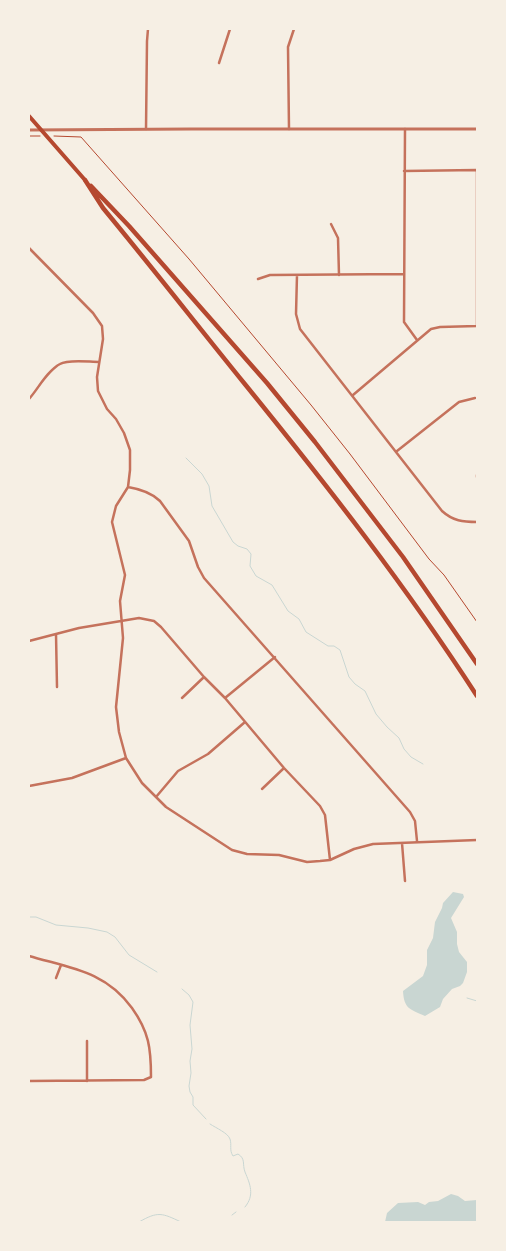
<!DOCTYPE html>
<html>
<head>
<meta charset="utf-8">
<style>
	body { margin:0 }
	#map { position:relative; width:506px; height:1251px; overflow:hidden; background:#f6efe4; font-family:Jost,sans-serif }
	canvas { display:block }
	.frame { position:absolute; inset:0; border:30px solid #f6efe4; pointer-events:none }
</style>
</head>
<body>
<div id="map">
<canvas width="506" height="1251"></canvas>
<div class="frame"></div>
</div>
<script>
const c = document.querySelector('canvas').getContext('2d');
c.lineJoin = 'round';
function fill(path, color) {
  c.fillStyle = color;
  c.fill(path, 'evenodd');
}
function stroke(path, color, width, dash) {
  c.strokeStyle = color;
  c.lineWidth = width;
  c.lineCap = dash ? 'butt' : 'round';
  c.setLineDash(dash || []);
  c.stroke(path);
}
fill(new Path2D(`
	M453 892 463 894 464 897 451 918 457 932V944L459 952 467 962V972L463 983 460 986 452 989 443 999 440 1007 425 1016C410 1009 404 1009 403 991L423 976 427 965V950L433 938 435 922 442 908 443 903Z
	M451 1194 458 1196 465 1201 477 1200V1222H385L387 1213 398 1203 418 1202 425 1205 429 1202 438 1201Z`), '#c9d6d2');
stroke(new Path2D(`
	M186 458 202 474 209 486 212 506 233 542 238 546 247 549 251 554 250 566 256 576 272 585 288 611 299 619 306 632 328 646H334L340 650 349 677 355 684 365 691 376 714 387 727 399 738 404 749 411 757 423 764
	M29 917H36L56 925 88 928 107 932 115 937 129 955 157 972
	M182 989 189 995 193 1002 190 1025 192 1049 190 1061 191 1073 189 1086 190 1092 193 1097V1105L206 1119
	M467 998 477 1001
	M210 1124C216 1128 228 1133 230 1139 232 1145 229 1150 233 1156L238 1154C246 1159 242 1164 245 1172 250 1184 255 1195 245 1207
	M232 1215 236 1212
	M29 1222H49
	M139 1222C158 1211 162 1213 181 1222`), '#c9d6d2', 1);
stroke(new Path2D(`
	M29 136H40
	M54 136 81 137 189 259 311 405 350 454 429 559 444 575 477 622`), '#b5482f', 1);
stroke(new Path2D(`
	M219 63 230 29
	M146 129 147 41 148 29
	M289 129 288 47 294 29
	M405 129 404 322 417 340
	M404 171 477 170
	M331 224 338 238 339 275
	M29 248 93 313 102 326 103 339 97 377 98 391 107 409 116 419 124 433 130 450V470L128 487 116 506 112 522 125 575 120 601 123 638 116 707 119 732 126 758 142 783 166 807 232 850 247 854 279 855 307 862 320 861 330 860 354 849 373 844 477 840
	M297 275 296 314 300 329 442 511C453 521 463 522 477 522
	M258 279 270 275 404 274
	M477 326V170
	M353 395 431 329 440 327 477 326
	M29 399C38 389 47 371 60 364 68 359 89 362 99 362
	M397 451 459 402 475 398
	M477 475V477
	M128 487C140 489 151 492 160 501L189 541 198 567 204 578 410 812 415 821 417 841
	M56 634 57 687
	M29 641 79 628 139 618 154 621 161 627 204 677 225 698 284 768 320 806 325 815 330 860
	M182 698 204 677
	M225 698 275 657
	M29 786 72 778 126 758
	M262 789 284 768
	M156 797 178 771 208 754 245 722
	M402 843 405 881
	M29 956C70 968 105 971 132 1008 149 1032 151 1048 151 1077L144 1080 29 1081
	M56 978 61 965
	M87 1081V1041`), '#c5725c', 2.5);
stroke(new Path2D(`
	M29 130 191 129H477`), '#c5725c', 3);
stroke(new Path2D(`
	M29 116 85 180`), '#b5482f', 4);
stroke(new Path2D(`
	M85 180 103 208C151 266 197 325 244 383 326 484 406 586 477 696
	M91 186 129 226 267 383 315 442 403 557 477 664`), '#b5482f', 4.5);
</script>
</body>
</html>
